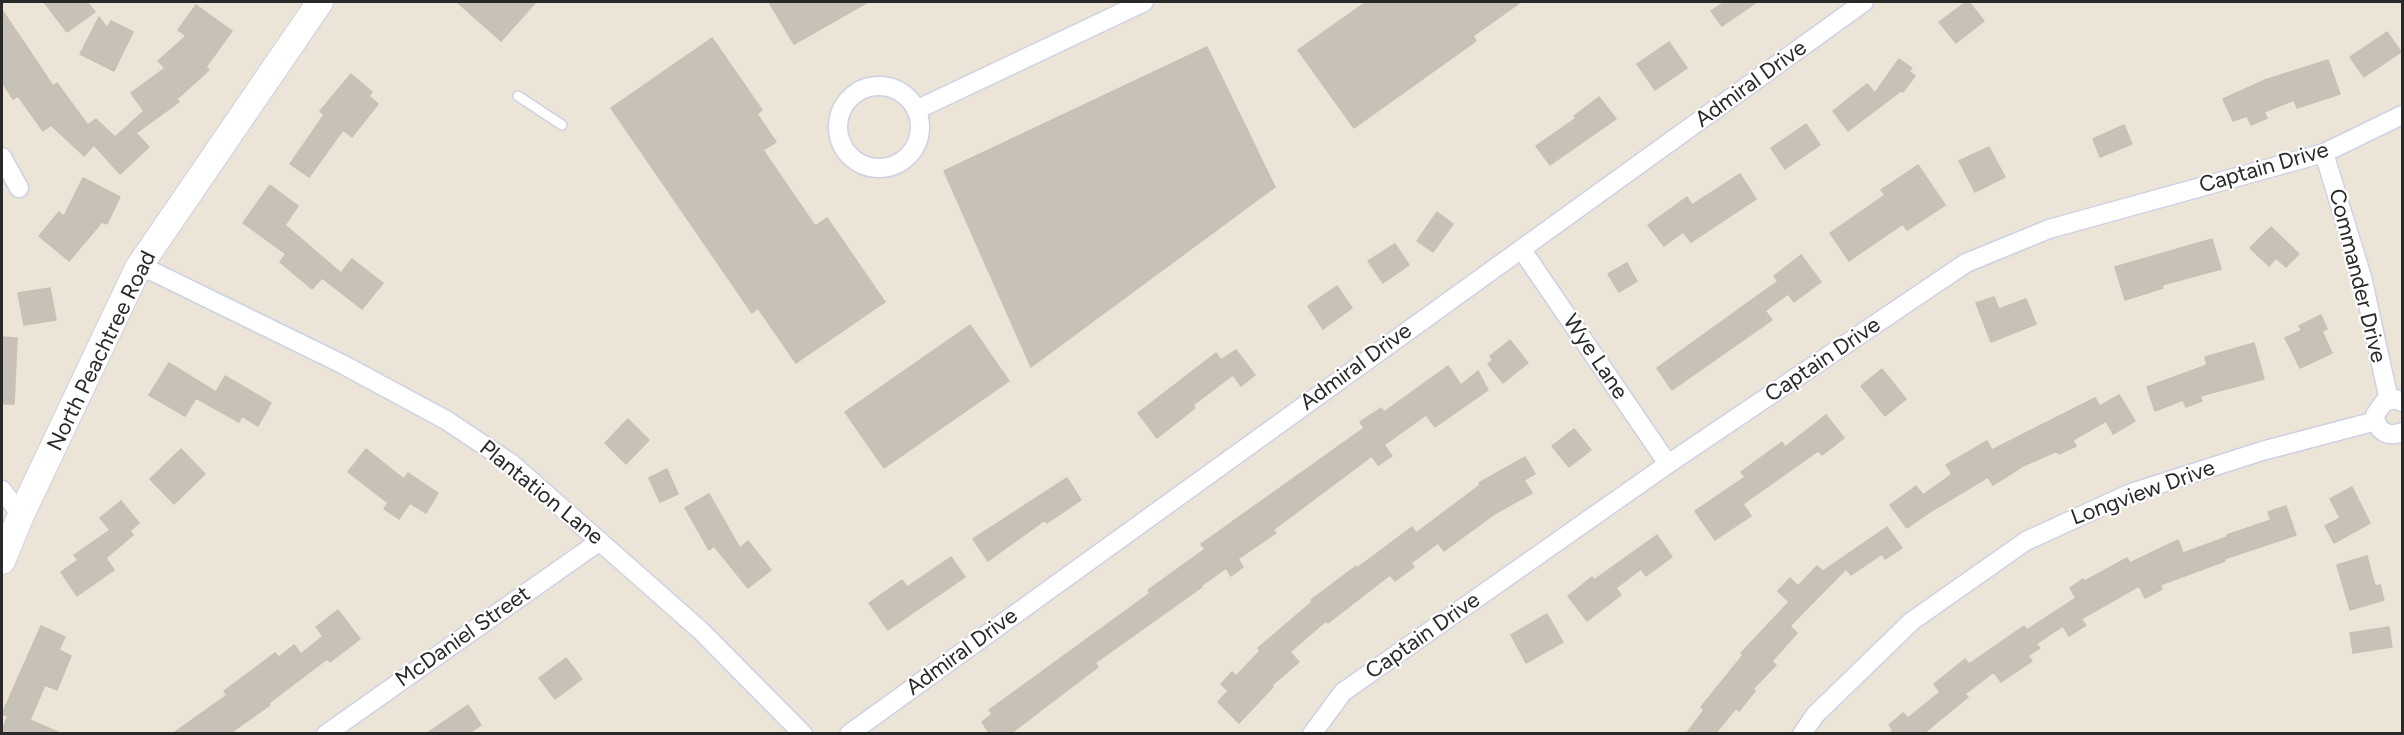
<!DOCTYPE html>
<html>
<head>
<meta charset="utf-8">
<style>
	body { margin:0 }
	#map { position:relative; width:2404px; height:735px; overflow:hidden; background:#ede4d8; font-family:Figtree,sans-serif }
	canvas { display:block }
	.frame { position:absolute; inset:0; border:3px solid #292929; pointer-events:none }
</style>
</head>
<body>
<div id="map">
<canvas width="2404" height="735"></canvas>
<div class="frame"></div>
</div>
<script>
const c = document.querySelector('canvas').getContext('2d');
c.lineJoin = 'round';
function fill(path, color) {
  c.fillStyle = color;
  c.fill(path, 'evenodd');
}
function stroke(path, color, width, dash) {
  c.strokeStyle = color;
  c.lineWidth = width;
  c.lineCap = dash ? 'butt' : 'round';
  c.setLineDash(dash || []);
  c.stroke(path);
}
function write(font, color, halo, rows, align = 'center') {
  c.font = font + ' Figtree,sans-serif';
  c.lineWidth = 4.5;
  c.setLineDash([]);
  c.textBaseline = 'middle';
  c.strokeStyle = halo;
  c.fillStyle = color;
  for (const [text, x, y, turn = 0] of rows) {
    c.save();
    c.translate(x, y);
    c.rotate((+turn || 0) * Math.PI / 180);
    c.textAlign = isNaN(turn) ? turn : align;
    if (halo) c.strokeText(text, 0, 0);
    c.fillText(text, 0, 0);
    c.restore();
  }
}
const building = new Path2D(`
	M44 2H87L95 12 67 32Z
	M457 2H536L501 41Z
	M769 2H868L794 44Z
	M1366 2H1521L1473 36 1476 41 1354 128 1298 50Z
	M1725 2H1757L1722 26 1711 11Z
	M1966 2H1969L1984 21 1956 43 1939 22Z
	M196 5 232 31 206 67 209 70 177 99 179 102 136 133 149 147 120 174 94 145 84 156 51 125 43 131 18 96 13 99 2 82V10L53 86 57 83 87 124 86 126 96 119 115 137 144 111 131 93 165 68 158 61 186 36 178 30Z
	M99 17 107 28 111 21 133 32 114 71 80 54Z
	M2387 32 2401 52 2364 77 2350 57Z
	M712 38 762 110 757 114 776 142 763 150 815 226 827 218 885 302 796 363 758 308 752 313 611 108Z
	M1669 42 1687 68 1655 90 1637 64Z
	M1207 47 1275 187 1031 367 944 171Z
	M1899 59 1912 68 1909 71 1915 76 1903 92 1901 91 1848 131 1833 111 1867 84 1875 93Z
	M2328 60 2340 94 2297 108 2294 100 2264 112 2267 118 2251 125 2247 116 2233 121 2223 99 2265 80Z
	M351 74 372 92 369 96 378 104 352 137 343 130 309 177 290 164 324 115 320 111Z
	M1599 97 1616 119 1550 165 1536 146 1576 118 1574 116Z
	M1806 124 1820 145 1785 169 1771 148Z
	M2124 125 2132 144 2100 157 2093 139Z
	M1989 147 2005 177 1975 192 1959 161Z
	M1918 165 1945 205 1907 230 1903 224 1849 261 1830 233 1885 195 1881 190Z
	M1740 174 1756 199 1691 242 1683 232 1664 246 1648 225 1687 197 1692 205Z
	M83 178 120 197 107 224 102 222 69 261 39 236 59 212 64 216Z
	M270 185 298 206 285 225 341 273 352 259 383 283 362 309 322 278 312 289 280 262 286 254 243 223Z
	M1437 212 1453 224 1433 252 1417 241Z
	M2271 227 2299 254 2286 267 2276 258 2269 266 2250 248Z
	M2212 239 2221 269 2162 285 2163 288 2125 300 2115 267Z
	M1395 244 1409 265 1383 283 1368 261Z
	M1801 255 1821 282 1794 302 1788 294 1765 311 1772 320 1672 390 1657 368 1778 281 1774 276Z
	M1627 263 1637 281 1619 292 1608 274Z
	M1337 286 1352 308 1323 329 1308 306Z
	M50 288 56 320 24 325 18 293Z
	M1994 297 1999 309 2026 299 2036 324 1991 342 1976 303Z
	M2321 315 2327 329 2322 331 2332 353 2300 368 2285 338 2302 330 2299 326Z
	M970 325 1009 381 884 468 845 412Z
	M2 337 17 338 14 404H2Z
	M1510 340 1528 363 1503 383 1488 364 1493 360 1490 356Z
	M2254 343 2264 379 2200 396 2202 401 2186 407 2183 400 2155 411 2147 387 2207 365 2205 357Z
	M1236 350 1255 375 1241 386 1233 375 1193 405 1195 408 1157 438 1138 413 1216 353 1221 360Z
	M169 363 216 392 225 376 271 403 258 426 242 416 239 422 196 398 185 416 149 395Z
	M1448 366 1461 385 1478 371 1488 390 1435 427 1426 415 1384 445 1392 456 1378 465 1372 456 1273 530 1276 533 1238 559 1243 567 1231 576 1226 568 1201 586 1202 587 1095 663 1098 667 1010 734H990L982 722 992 714 989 710 1150 593 1148 590 1205 549 1201 544 1364 428 1360 422 1381 408 1384 412Z
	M1882 369 1906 399 1885 416 1861 386Z
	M2119 395 2135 421 2113 434 2106 421 2073 440 2076 446 2059 454 2057 451 2023 466 1993 485 1988 477 1933 510 1907 528 1890 505 1916 486 1923 495 1952 474 1946 465 1987 441 1992 450 2095 398 2100 406Z
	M1826 415 1844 438 1822 455 1818 451 1743 504 1751 516 1715 540 1695 511 1745 477 1741 472 1782 442 1785 447Z
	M628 419 649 440 626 464 605 443Z
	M1574 429 1591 450 1569 467 1552 446Z
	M181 449 205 474 174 504 150 479Z
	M366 449 404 479 408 473 438 493 426 513 410 503 399 519 384 509 388 503 348 472Z
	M1525 457 1535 474 1524 480 1532 493 1496 513 1444 551 1438 543 1411 563 1414 567 1395 581 1390 575 1328 623 1326 621 1290 652 1299 662 1271 686 1273 687 1239 723 1218 702 1228 691 1221 684 1232 672 1236 676 1260 651 1258 648 1312 602 1311 600 1356 566 1357 568 1412 527 1416 533 1480 485 1479 483Z
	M667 469 678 494 660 502 649 478Z
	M1067 478 1081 500 1047 523 1045 520 988 561 973 539Z
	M2352 487 2370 523 2334 543 2325 526 2340 518 2330 499Z
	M709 494 740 548 748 541 771 570 748 588 714 546 709 550 685 508Z
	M121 501 139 523 130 531 133 535 106 558 114 570 77 596 61 572 78 560 74 555 110 530 100 518Z
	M2286 506 2296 535 2224 559 2225 561 2160 585 2162 589 2145 598 2139 586 2081 619 2086 625 2069 636 2063 626 2036 644 2040 648 2028 656 2032 661 2001 682 1994 672 1965 694 1968 697 1923 734H1889L1893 730 1889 725 1903 713 1908 718 1940 692 1934 684 1965 659 1969 664 2024 626 2027 630 2076 598 2070 588 2083 579 2085 581 2127 558 2130 563 2178 540 2183 553 2227 537V535L2271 520 2268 512Z
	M1887 527 1902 548 1885 559 1882 554 1851 575 1846 569 1790 626 1797 633 1772 661 1776 665 1753 689 1755 691 1739 711 1736 708 1715 734H1686L1704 710 1701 707 1743 655 1741 653 1789 602 1778 591 1790 578 1798 586 1817 566 1823 571Z
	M1657 535 1672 557 1646 576 1641 569 1616 588 1621 595 1587 621 1568 596 1592 577 1594 580Z
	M2367 556 2375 586 2380 585 2384 600 2350 610 2337 565Z
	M951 557 965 577 888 630 869 603 902 580 907 587Z
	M338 610 360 639 330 662 327 659 269 703 270 705 229 734H172L227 695 224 691 275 653 279 657 294 645 301 654 323 636 316 627Z
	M1547 614 1563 642 1526 663 1511 635Z
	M41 626 65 637 59 650 71 656 57 690 45 685 30 720 62 734H11L2 730 8 716 2 714Z
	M2389 627 2392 647 2353 653 2350 633Z
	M566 658 582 679 555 699 539 678Z
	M468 705 481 725 468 734H426Z`);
fill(building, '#c8c1b8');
stroke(building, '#c8c1b2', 1.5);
const lane = new Path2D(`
	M518 96 562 125`);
const street = new Path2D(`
	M838 127a41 41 0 1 1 82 0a41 41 0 1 1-82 0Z
	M916 110 1144 2
	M2324 153 2362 277 2389 400
	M2 157 19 188
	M1522 250 1668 464
	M138 268 154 272 342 364 446 420 512 464 700 630 803 734
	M2402 402 2395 399 2384 402 2375 415C2376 431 2388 438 2402 432
	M2 490 21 515
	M326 734 600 541
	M849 734C1187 489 1527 247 1864 2
	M1312 734 1343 692 1668 464 1966 263 2049 229 2324 153 2402 115
	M1802 734 1815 715 1912 621 2026 541 2131 493 2262 451 2376 421`);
const secondary = new Path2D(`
	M2 561 21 515 138 268 320 2`);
stroke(lane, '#cdd1e4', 12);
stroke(street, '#cdd1e4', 21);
stroke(secondary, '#cdd1e4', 28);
stroke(lane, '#fff', 9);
stroke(street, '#fff', 18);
stroke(secondary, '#fff', 26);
write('22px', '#292929', '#fff', [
	["Admiral Drive",1751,84,-36],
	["Captain Drive",2264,168,-16],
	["Commander Drive",2357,276,76],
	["North Peachtree Road",102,351,-64],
	["Wye Lane",1595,357,56],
	["Captain Drive",1823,360,-34],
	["Admiral Drive",1356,367,-36],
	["Plantation Lane",541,493,39],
	["Longview Drive",2143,493,-20],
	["Captain Drive",1423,636,-35],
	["McDaniel Street",463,637,-35],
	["Admiral Drive",962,652,-36]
]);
</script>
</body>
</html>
